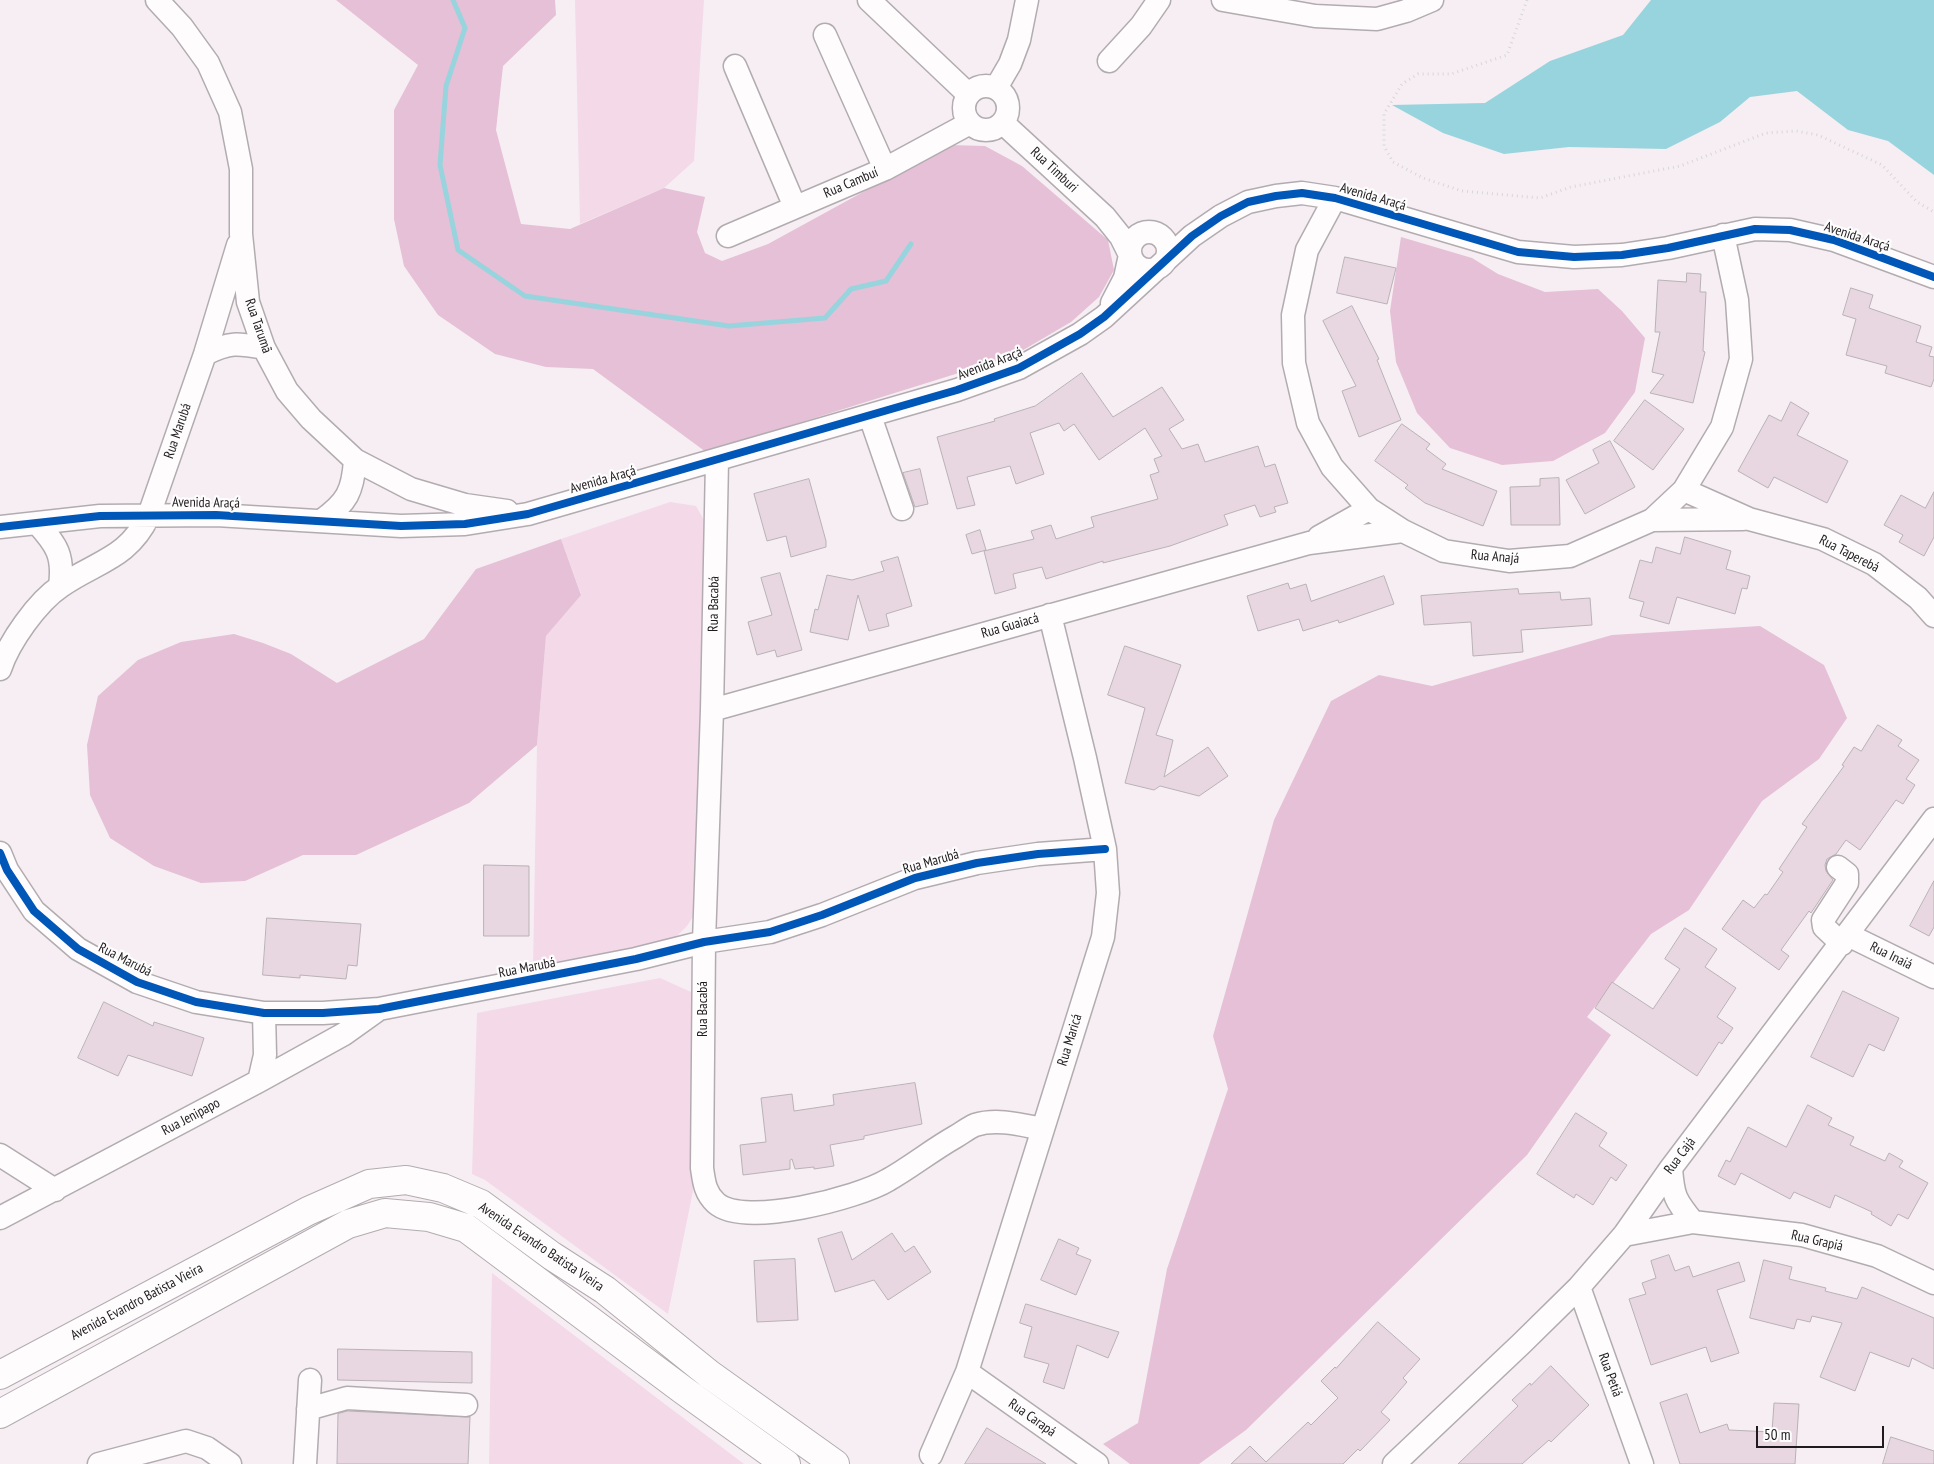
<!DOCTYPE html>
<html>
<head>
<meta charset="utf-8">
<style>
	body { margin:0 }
	#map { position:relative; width:1934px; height:1464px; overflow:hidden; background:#f6eef3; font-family:"PT Sans Narrow",sans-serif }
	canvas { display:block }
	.scale { position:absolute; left:1756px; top:1426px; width:128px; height:22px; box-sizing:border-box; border:2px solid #1f1a1d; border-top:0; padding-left:6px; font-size:15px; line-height:18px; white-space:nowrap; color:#1f1a1d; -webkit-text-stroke:4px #fdfdfd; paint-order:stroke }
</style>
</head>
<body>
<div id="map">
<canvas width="1934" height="1464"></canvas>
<div class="scale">50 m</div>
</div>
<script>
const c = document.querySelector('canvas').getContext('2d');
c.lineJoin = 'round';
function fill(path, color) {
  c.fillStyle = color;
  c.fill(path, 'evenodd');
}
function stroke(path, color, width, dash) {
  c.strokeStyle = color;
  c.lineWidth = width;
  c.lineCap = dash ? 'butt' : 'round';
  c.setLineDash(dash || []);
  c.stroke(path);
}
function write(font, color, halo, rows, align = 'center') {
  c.font = font + ' "PT Sans Narrow",sans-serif';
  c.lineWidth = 4.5;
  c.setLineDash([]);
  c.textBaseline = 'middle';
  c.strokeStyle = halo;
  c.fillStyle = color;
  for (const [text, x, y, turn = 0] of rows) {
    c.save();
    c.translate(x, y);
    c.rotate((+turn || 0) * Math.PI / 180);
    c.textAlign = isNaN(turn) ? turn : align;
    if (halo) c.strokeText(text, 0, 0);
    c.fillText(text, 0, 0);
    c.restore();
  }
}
fill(new Path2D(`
	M575 0H704L694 161 664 188 580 224Z
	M670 502 696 506 708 527 699 907 687 926 671 942 533 970 537 745 546 636 581 594 561 539Z
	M660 978 691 992 693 1191 668 1314 485 1180 472 1174 477 1013Z
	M492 1273 744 1464H489Z`), '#f4d9e9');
fill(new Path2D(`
	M336 0H555L556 15 503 66 496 130 521 224 570 229 664 188 705 197 697 232 705 253 722 261 768 244 949 145 985 146 1022 166 1108 240 1114 270 1099 297 1071 322 1013 356 706 452 593 369 546 367 495 354 438 315 404 266 394 219V110L418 65Z
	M1401 237 1472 258 1498 274 1545 292 1598 289 1622 311 1645 338 1635 392 1605 433 1553 461 1502 465 1450 448 1417 413 1396 362 1390 311Z
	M561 539 581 595 546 636 537 745 469 803 356 855H303L245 881 201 883 154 866 110 838 90 795 87 745 98 696 138 660 181 642 234 634 263 643 291 654 337 683 424 639 476 569Z
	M1760 626 1824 665 1847 718 1819 759 1762 801 1689 910 1651 934 1587 1017 1611 1035 1527 1155 1246 1430 1199 1464H1130L1103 1444 1138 1423 1167 1269 1228 1089 1213 1036 1274 820 1331 701 1379 675 1432 686 1612 635Z`), '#e5c0d6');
fill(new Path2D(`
	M1651 0H1934V175L1888 141 1848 130 1797 91 1750 97 1720 122 1666 149 1569 147 1504 154 1443 133 1392 105 1485 103 1550 61 1623 35Z`), '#98d4dd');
stroke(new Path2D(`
	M453 0 465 28 446 86 440 165 458 250 525 296 729 326 825 318 851 289 886 281 911 244`), '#98d4dd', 5);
const building = new Path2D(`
	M1345 257 1396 268 1387 304 1337 293Z
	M1687 273 1701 274 1700 292H1706L1703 351 1705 352 1693 403 1650 393 1664 375 1652 372 1660 332H1655L1658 280 1686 282Z
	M1851 288 1873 295 1869 308 1921 326 1916 342 1932 347 1929 356 1934 357V379L1931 387 1885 373 1887 366 1846 355 1856 319 1843 315Z
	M1352 306 1379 359 1377 360 1401 420 1359 437 1342 391 1356 386 1323 321Z
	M1082 373 1113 417 1162 387 1184 420 1169 429 1182 449 1198 444 1205 462 1258 446 1265 467 1275 464 1288 503 1274 507 1276 512 1260 517 1255 505 1224 515 1228 525 1170 546 1103 563V561L1046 579 1042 567 1013 574 1016 588 995 594 984 551 1034 539 1031 531 1051 525 1056 539 1094 527 1091 517 1158 499 1150 475 1159 472 1154 459 1162 456 1145 428 1099 460 1074 424 1064 431 1059 423 1030 433 1044 474 1016 484 1010 466 967 477 975 505 957 509 937 437 995 421 994 419 1035 406Z
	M1645 400 1684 429 1653 470 1614 441Z
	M1791 402 1809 413 1797 435 1848 461 1827 503 1774 477 1768 488 1738 471 1769 415 1781 421Z
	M1402 424 1430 444 1426 449 1446 464 1442 469 1497 491 1483 526 1425 503 1405 488 1408 485 1375 461Z
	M1610 441 1635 487 1585 514 1566 480 1599 463 1593 450Z
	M920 469 928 504 915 507 903 473Z
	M1559 478 1560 525H1511L1510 487 1540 486V479Z
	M809 479 826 541V547L791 557 786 536 767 541 754 494Z
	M1934 492V537L1924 556 1899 542 1903 535 1884 525 1901 495 1925 508Z
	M980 530 986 550 972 554 966 535Z
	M1685 537 1731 551 1726 569 1750 576 1747 589 1742 588 1735 614 1677 597 1669 624 1640 616 1644 602 1629 598 1640 560 1652 563 1656 547 1680 554Z
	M898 557 912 606 886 614 889 626 869 631 858 595 848 640 810 632 815 609 818 610 827 575 852 580 884 571 881 562Z
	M780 573 802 650 777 657 775 650 757 655 748 622 772 615 761 578Z
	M1384 576 1394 604 1339 623 1338 620 1303 631 1299 619 1258 631 1247 596 1288 583 1290 589 1306 584 1311 601Z
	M1518 589 1519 594 1560 592 1561 600 1590 598 1592 625 1521 630 1523 652 1473 656 1471 622 1424 625 1421 596Z
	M1125 646 1181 665 1156 735 1173 740 1164 777 1208 747 1228 776 1199 796 1160 786 1154 790 1125 783 1145 708 1108 695Z
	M1878 725 1902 740 1898 746 1919 760 1906 779 1915 785 1903 804 1896 800 1860 850 1846 840 1836 854 1827 859 1825 865 1826 871 1833 880 1811 913 1809 911 1781 950 1789 956 1779 970 1722 929 1743 900 1754 908 1765 894 1767 895 1783 872 1779 869 1807 827 1802 824 1844 766 1842 765 1854 747 1861 751Z
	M484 865 529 866V936H484Z
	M1934 881V927L1929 936 1910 926Z
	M267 918 361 924 357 966 348 965 346 979 300 975V978L263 975Z
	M1685 928 1717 949 1705 967 1736 988 1717 1017 1733 1028 1722 1044 1719 1042 1697 1076 1595 1008 1612 982 1653 1009 1680 969 1665 959Z
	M1843 991 1899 1018 1884 1051 1869 1044 1853 1077 1811 1057Z
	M104 1002 153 1026 154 1022 204 1038 192 1076 128 1055 118 1076 78 1058Z
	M915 1083 922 1124 864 1136V1139L830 1145 834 1166 814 1169V1167L795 1169 792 1159 790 1160V1169L743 1175 740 1145 766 1142 761 1098 792 1094 794 1111 834 1105 833 1095Z
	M1808 1105 1832 1118 1828 1125 1854 1137 1850 1145 1885 1161 1889 1153 1903 1161 1899 1167 1928 1183 1908 1219 1898 1214 1891 1226 1871 1214 1872 1212 1835 1195 1830 1208 1794 1192 1790 1199 1741 1173 1735 1185 1718 1176 1726 1160 1730 1162 1748 1127 1786 1147Z
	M1576 1113 1607 1133 1599 1146 1627 1165 1616 1181 1611 1177 1593 1205 1576 1194 1574 1198 1537 1174Z
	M842 1232 852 1260 892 1233 905 1252 914 1246 931 1272 888 1300 874 1280 835 1292 818 1239Z
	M1059 1239 1079 1248 1076 1254 1091 1260 1076 1295 1041 1280Z
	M1669 1255 1675 1271 1689 1266 1693 1277 1739 1262 1745 1281 1717 1290 1739 1353 1711 1362 1706 1347 1651 1365 1629 1299 1646 1294 1642 1283 1656 1278 1651 1261Z
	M795 1259 798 1320 757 1322 754 1261Z
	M1764 1260 1792 1267 1789 1279 1826 1288 1825 1291 1857 1299 1862 1287 1934 1318V1369L1912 1358 1909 1367 1870 1352 1855 1391 1820 1377 1842 1323 1812 1316 1810 1322 1797 1319 1794 1329 1750 1318Z
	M1026 1304 1119 1332 1108 1358 1077 1345 1064 1389 1043 1382 1049 1364 1024 1357 1032 1327 1020 1323Z
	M1378 1322 1420 1359 1403 1378 1407 1382 1381 1412 1390 1420 1360 1451 1358 1449 1343 1464H1231L1250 1446 1266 1462 1308 1422 1311 1425 1338 1398 1321 1381 1335 1367 1336 1368Z
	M338 1349 472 1352V1383L338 1380Z
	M1551 1366 1589 1405 1551 1442 1549 1440 1522 1464H1458L1518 1406 1512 1400 1530 1383 1531 1385Z
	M1687 1394 1700 1433 1727 1424 1729 1430 1772 1432 1774 1403 1799 1404 1795 1464H1680L1660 1403Z
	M348 1411 470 1417 468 1464H337L338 1414Z
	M987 1428 1046 1464H965Z
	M1891 1437 1934 1451V1464H1883Z`);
fill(building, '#e8d7e1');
stroke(building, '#b8b2b5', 1);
const minor = new Path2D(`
	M157 0 182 27 208 63 230 112 241 169V234L248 302 264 348 287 391 311 419 355 460 411 489 465 505 507 511
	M869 0 968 94
	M1223 0 1315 16 1377 19 1406 11 1432 0
	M825 35 885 169
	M1109 61 1141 26 1159 0
	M735 66 795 207
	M964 108a22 22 0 1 1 44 0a22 22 0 1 1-44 0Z
	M996 88 1010 64 1019 40 1027 0
	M1003 123 1105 217 1121 237 1130 255 1125 278 1112 303
	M1335 198 1307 250 1293 315 1294 363 1308 423 1332 467 1369 509 1403 531 1444 551 1509 561 1570 556 1652 520 1684 490 1722 427 1741 359 1737 300 1723 235
	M1130 251a19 19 0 1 1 38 0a19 19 0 1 1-38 0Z
	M728 236 885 169 970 123
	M205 354C230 342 237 343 264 348
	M870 416 902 509
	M717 461 712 710 704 942 702 1168C704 1182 705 1193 716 1203 744 1228 858 1198 888 1180 911 1167 932 1150 955 1137 962 1133 968 1128 975 1125 997 1118 1022 1125 1043 1129
	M1684 490 1749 519 1823 539 1874 564 1918 598 1934 616
	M1652 520 1743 519
	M321 521C347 503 353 491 355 460
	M37 523C57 545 64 556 60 586
	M0 527 100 516 216 515 401 526 465 524 528 514 957 390 1019 368 1080 334 1104 317 1192 236 1221 216 1248 202 1276 196 1302 193 1335 198 1518 252 1574 257 1622 255 1668 248 1755 229 1790 230 1834 240 1934 277
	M1319 537 1369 509
	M0 669C9 642 37 602 61 586 97 561 128 559 149 515L205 354 238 245
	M712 710 1309 543 1403 531
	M0 853 7 870 34 911 78 949 137 982 196 1002 264 1013H323L379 1009 636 959 704 942 770 932 822 915 915 878 977 863 1038 854 1105 849
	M1838 867 1847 874V883L1823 920 1824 927 1842 944
	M1848 935 1934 977
	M259 1081 265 1055 264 1013
	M0 1155 55 1190
	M1671 1168C1673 1196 1675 1200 1693 1222
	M0 1218 259 1081 344 1034 379 1009
	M1624 1235 1693 1222 1802 1235 1877 1256 1934 1283
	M1579 1287 1642 1464
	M967 1372 1097 1464
	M308 1409 347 1398 466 1405
	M931 1455 967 1372 1103 937 1108 893 1105 849 1085 758 1050 615
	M99 1464 186 1441 207 1448 230 1464
	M305 1464 310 1380
	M1394 1464 1521 1344 1579 1287 1624 1235 1671 1168 1934 819`);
const major = new Path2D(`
	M0 1375 308 1211 369 1184 406 1180 443 1188 481 1204 552 1256 605 1290 709 1374 835 1464
	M0 1414 348 1224 385 1213 429 1217 466 1228 683 1390 786 1464`);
stroke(minor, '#b2acb0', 25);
stroke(major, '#b2acb0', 30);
stroke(new Path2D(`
	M1527 0 1507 55 1451 74H1418L1402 84 1384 114V146L1393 162 1423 178 1462 191 1540 198 1571 187 1680 166 1766 133 1796 131 1818 135 1882 165 1917 202 1934 212`), '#d8d6d8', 3, [1, 4]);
stroke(minor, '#fefcfd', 22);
stroke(major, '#fefcfd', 28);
stroke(new Path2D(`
	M0 527 100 516 216 515 401 526 465 524 528 514 957 390 1019 368 1080 334 1104 317 1192 236 1221 216 1248 202 1276 196 1302 193 1335 198 1518 252 1574 257 1622 255 1668 248 1755 229 1790 230 1834 240 1934 277
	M0 853 7 870 34 911 78 949 137 982 196 1002 264 1013H323L379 1009 636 959 704 942 770 932 822 915 915 878 977 863 1038 854 1105 849`), '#0057b8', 8);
write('14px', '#1f1a1d', '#fdfdfd', [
	["Rua Timburi",1054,170,43],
	["Rua Cambuí",851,183,-23],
	["Avenida Araçá",1373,197,16],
	["Avenida Araçá",1857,237,18],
	["Rua Tarumã",258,326,71],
	["Avenida Araçá",990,364,-21],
	["Rua Marubá",178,431,-71],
	["Avenida Araçá",603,480,-16],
	["Avenida Araçá",206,503,1],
	["Rua Taperebá",1849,554,27],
	["Rua Anajá",1495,557,5],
	["Rua Bacabá",714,604,-89],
	["Rua Guaiacá",1010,626,-16],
	["Rua Marubá",931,862,-16],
	["Rua Inaiá",1891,956,26],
	["Rua Marubá",125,960,27],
	["Rua Marubá",527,968,-11],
	["Rua Bacabá",703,1009,-90],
	["Rua Maricá",1070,1040,-73],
	["Rua Jenipapo",191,1117,-28],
	["Rua Cajá",1680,1156,-53],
	["Rua Grapiá",1817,1241,13],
	["Avenida Evandro Batista Vieira",541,1247,34],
	["Avenida Evandro Batista Vieira",137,1302,-28],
	["Rua Petiá",1610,1375,70],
	["Rua Carapá",1032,1418,35]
]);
</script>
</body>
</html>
